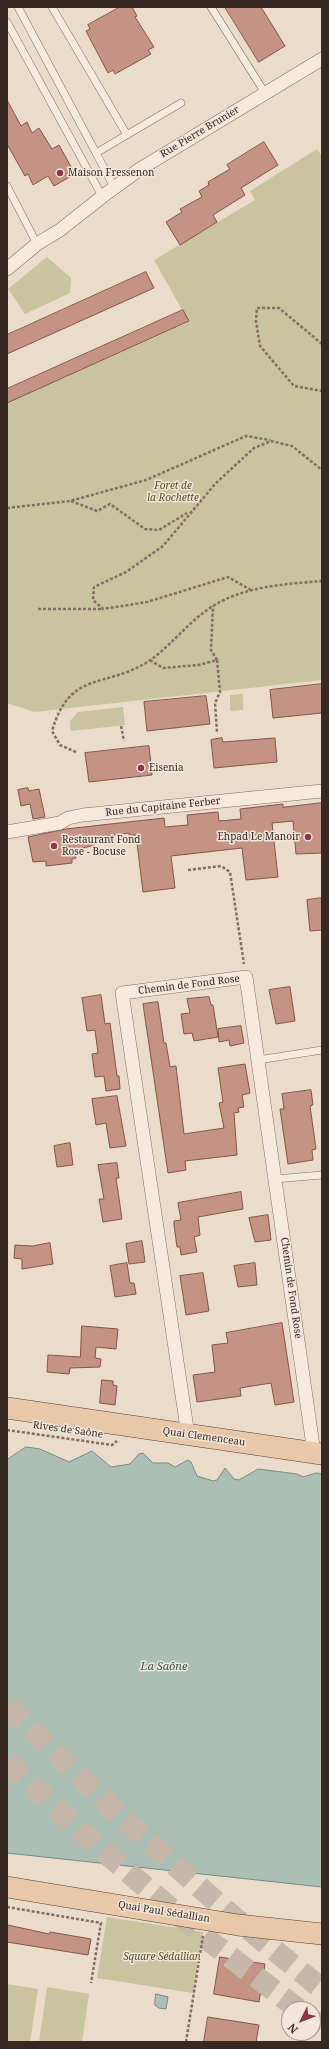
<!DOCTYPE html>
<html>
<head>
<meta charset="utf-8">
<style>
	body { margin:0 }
	#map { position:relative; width:329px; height:2049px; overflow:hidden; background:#eadbcb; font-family:"Noto Serif",serif }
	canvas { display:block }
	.frame { position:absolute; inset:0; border:8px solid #372922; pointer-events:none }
	.north { position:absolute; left:281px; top:2001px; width:40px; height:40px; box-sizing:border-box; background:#f2e6da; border:1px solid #a79a90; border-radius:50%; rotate:227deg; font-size:11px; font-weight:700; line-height:16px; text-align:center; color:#372922 }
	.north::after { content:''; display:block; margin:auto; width:14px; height:18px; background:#8d3849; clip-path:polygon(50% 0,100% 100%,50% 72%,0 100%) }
</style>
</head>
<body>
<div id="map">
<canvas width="329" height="2049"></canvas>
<div class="frame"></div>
<div class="north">N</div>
</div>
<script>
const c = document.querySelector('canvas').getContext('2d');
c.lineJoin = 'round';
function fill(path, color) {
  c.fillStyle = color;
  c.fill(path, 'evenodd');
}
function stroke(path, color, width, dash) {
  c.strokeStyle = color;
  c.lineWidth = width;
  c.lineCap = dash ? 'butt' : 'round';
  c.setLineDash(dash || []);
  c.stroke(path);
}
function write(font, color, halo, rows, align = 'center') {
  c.font = font + ' "Noto Serif",serif';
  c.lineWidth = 3;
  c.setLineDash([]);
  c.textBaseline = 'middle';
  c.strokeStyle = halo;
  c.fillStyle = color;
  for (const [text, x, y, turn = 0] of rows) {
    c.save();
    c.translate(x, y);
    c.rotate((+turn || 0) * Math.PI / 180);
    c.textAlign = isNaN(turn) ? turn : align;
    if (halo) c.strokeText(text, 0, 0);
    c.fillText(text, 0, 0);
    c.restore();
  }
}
fill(new Path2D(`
	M317 149 322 156V680L34 712 7 703V403L189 322 154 260 255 200 250 191Z
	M47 257 71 278 70 293 25 314 8 289Z
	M243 694V710L230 711V695Z
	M123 707 125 725 71 731 70 721 78 712Z
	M107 1917 203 1932 193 1993 97 1978Z
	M7 1984 38 1989 30 2042H7Z
	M47 1987 89 1994 82 2042H39Z`), '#c7c49f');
const water = new Path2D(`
	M26 1447 40 1449 69 1462 92 1451 111 1467 130 1464 139 1454 143 1453 153 1463H168L175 1467 188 1460 191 1462 197 1476 213 1481 217 1480 225 1468 234 1479 239 1480 258 1469 297 1474 303 1477 316 1473 322 1474V1887L7 1853V1460Z
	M156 1994 168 1997 166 2009 159 2008 155 2005Z`);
fill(water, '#abbfb5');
stroke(water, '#728d81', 1);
const building = new Path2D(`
	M120 7H132L137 16 135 17 154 47 148 50 151 54 115 74 113 70 108 73 86 31 90 29 88 25Z
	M225 7H261L285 46 259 62Z
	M7 100 21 126 27 122 32 133 39 128 52 149 59 145 75 174 54 186 48 176 33 185 28 174 25 176 7 144Z
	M264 142 278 165 241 188 245 195 213 215 217 222 180 245 166 222 182 212 180 209 202 197 199 191 209 185 208 182 230 169 227 165Z
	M146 272 154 288 7 354V335Z
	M183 310 189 321 7 403V389Z
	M322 684V713L273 718 270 690Z
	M206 696 210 724 147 731 144 702Z
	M222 738 223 742 275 738 277 762 214 768 211 740Z
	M149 746 152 775 89 782 85 753Z
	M28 788 29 791 39 789 45 817 33 819 30 804 21 806 18 790Z
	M322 803V853L296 854 293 821 272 823 278 877 246 880 242 848 171 856 175 888 143 892 136 835H129V833L94 838 95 845 75 850 76 858 72 859V863L46 866V861L33 862 28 837 66 829 164 818 165 827 188 825 187 815 218 812 219 821 241 819 240 809 283 804V807Z
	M322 898V930L310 931 307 900Z
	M290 987 295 1021 276 1024 269 990Z
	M101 995 105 1024 110 1023 117 1076H119L120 1089 106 1091 104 1076 95 1077 92 1054 98 1053 95 1030 87 1031 82 998Z
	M209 997 211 1005H213L218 1037 194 1041 192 1033 184 1034 181 1014 190 1013 187 999Z
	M158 1002 164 1043H166L170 1067 176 1066 184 1134 224 1128 219 1103 223 1102 218 1068 245 1064 250 1093 242 1095 244 1107 238 1108 239 1112 234 1113 237 1155 185 1161 186 1170 168 1173 143 1004Z
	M241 1026 244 1043 230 1046 229 1040 219 1042 218 1029Z
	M311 1090 313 1105 310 1106 316 1149 312 1150 313 1160 288 1164 280 1109H284L282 1094Z
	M117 1096 126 1146 110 1148 106 1123 96 1125 92 1099Z
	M70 1143 73 1165 57 1167 54 1146Z
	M117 1163 119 1178H116L122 1219 103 1222 99 1199H104L98 1165Z
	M241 1192 243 1209 198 1217 200 1235 194 1237 197 1252 181 1255 180 1247H177L174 1225V1221L181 1220 178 1203Z
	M268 1215 271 1240 255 1242 249 1218Z
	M142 1241 145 1262 129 1264 126 1244Z
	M50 1243 53 1264 22 1269V1259L14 1258 15 1245 32 1246Z
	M127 1263 130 1283H134L136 1294 115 1297 110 1266Z
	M255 1263 257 1285 238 1287 234 1266Z
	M203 1273 209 1311 186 1315 180 1276Z
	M282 1323 294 1402 275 1405 271 1383 240 1388 241 1396 197 1402 193 1375 215 1372 212 1345 228 1343 226 1333Z
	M82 1326 118 1329 116 1349 96 1347 95 1358 101 1359 100 1367 70 1368 69 1374 47 1372 48 1355 80 1357Z
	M102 1380 113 1381V1385L117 1386 115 1405 100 1403Z
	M8 1925 49 1934 50 1932 91 1939 88 1955 7 1942Z
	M220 1957 265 1964 259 2002 214 1994Z
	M208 2017 259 2025 256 2042H204Z`);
fill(building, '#c49385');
stroke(building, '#825549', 1);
stroke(new Path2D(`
	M7 1706 123 1819 230 1914 322 1989
	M7 1761 83 1834 207 1939 298 2009
	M313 2020 322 2027`), '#c6b7a9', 22, [22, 11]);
const lane = new Path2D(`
	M18 7 96 153
	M52 7 127 135
	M211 7 265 93
	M7 22 102 196
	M7 186 37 244
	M114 187 96 153 181 103
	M258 1060 322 1050
	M275 1179 322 1175`);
const street = new Path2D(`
	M7 269 37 244 60 230 107 193 140 169 322 59
	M7 832 60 823 68 818 83 815 322 791
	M188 1435 122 993 246 977 314 1453`);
const primary = new Path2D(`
	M7 1408 322 1454
	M7 1887 238 1925 322 1934`);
stroke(lane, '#856d61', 8);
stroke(street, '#856d61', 14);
stroke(primary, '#543d34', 22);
stroke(new Path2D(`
	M322 344 279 308H257L256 321 260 346 294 386 322 391
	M71 501 97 511 110 504 145 529 159 530 187 513
	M7 508 70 501 146 480 246 436 270 440
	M251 590 228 577 147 602 103 609 93 600 94 587 126 572 163 546 215 484 254 448 271 441 292 446 322 470
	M38 609H102
	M150 660 163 668 199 665 217 660 211 650 213 606
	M217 660 220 692 215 703 217 732
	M121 726 124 741
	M76 752 60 745 52 731C70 669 106 689 149 661 172 645 190 620 213 606 245 586 286 584 322 581
	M188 870 221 866 230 872 244 964
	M7 1430 112 1445 117 1441
	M7 1907 101 1923 91 1983
	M186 2042 203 1936`), '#856d61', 2.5, [3, 2]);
stroke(lane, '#f6eadd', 7);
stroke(street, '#f6eadd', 13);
stroke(primary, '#e8c8a8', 21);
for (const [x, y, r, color] of [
	[60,173,4,"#8d3849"],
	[141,768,4,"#8d3849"],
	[308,837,4,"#8d3849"],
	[54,846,4,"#8d3849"]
]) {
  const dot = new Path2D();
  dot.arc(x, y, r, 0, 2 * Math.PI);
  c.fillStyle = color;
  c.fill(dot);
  stroke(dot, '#f2e6da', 1.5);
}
write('10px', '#372922', '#f2e6da', [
	["Rue Pierre Brunier",200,132,-31],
	["Rue du Capitaine Ferber",163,807,-6],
	["Chemin de Fond Rose",189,985,-7],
	["Chemin de Fond Rose",291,1288,82],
	["Rives de Saône",68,1430,8],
	["Quai Clemenceau",204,1437,8],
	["Quai Paul Sédallian",164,1912,9]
]);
write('10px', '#372922', '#f2e6da', [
	["Maison Fressenon",68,173],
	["Eisenia",149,768],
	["Ehpad Le Manoir",300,837,"right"],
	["Restaurant Fond",62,840],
	["Rose - Bocuse",62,852]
], 'left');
write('italic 10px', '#4f522b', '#f2e6da', [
	["Foret de",173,486],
	["la Rochette",173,498],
	["Square Sédallian",162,1957]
]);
write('italic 11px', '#34554d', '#f2e6da', [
	["La Saône",164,1667]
]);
</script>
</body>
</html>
